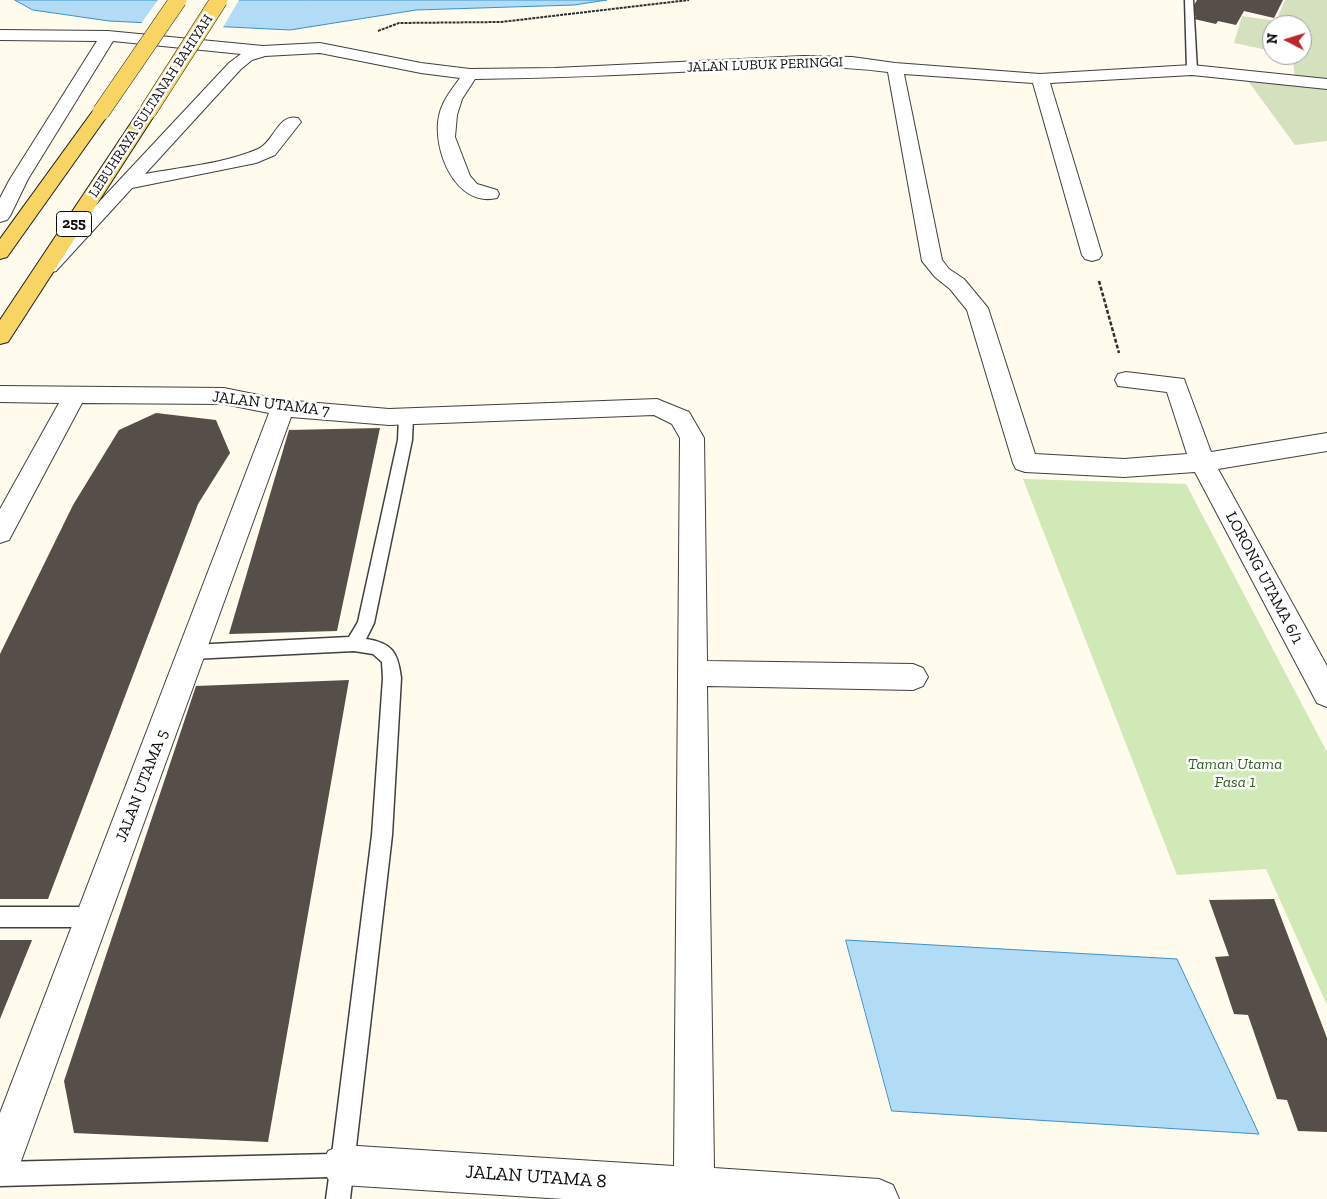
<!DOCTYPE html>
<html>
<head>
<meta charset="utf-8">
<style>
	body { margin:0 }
	#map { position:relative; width:1327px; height:1199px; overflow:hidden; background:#fffbed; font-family:"Zilla Slab",serif }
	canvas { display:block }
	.north { position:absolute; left:1262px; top:15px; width:50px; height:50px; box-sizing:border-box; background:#fff; border:1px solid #9e9e9e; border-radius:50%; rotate:275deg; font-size:14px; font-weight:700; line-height:20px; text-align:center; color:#0d0d0d }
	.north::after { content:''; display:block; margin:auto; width:18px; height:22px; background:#bc262c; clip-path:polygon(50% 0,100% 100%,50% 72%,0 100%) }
</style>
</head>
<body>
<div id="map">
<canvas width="1327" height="1199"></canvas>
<div class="north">N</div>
</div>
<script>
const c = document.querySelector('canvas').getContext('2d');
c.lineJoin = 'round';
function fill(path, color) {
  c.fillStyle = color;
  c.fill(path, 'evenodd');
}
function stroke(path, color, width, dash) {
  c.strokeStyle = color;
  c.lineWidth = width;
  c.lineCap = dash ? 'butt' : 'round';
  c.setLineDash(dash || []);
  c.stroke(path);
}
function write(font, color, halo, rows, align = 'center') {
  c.font = font + ' "Zilla Slab",serif';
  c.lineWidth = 5;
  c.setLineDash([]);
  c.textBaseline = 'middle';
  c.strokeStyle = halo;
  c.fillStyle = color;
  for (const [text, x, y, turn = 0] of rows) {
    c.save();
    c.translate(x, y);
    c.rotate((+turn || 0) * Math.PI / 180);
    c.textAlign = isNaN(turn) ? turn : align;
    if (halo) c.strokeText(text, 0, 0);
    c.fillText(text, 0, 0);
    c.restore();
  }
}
fill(new Path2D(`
	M1023 479 1186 484 1327 752V1005L1266 869 1177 875Z`), '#d1e9b7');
fill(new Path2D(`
	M1285 0H1327V80L1295 78 1293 56 1291 55H1302V25H1272V51L1234 43 1242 16 1276 21Z
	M1248 81 1327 88V141L1295 145Z`), '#d5e0bf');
const water = new Path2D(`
	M15 0H607L574 5 416 10 290 30 109 21 33 10Z
	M846 940 1177 959 1259 1134 892 1111Z`);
fill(water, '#b2dcf6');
stroke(water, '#3a91cc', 1);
fill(new Path2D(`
	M158 0H239L222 29 140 25Z`), '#fffbed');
fill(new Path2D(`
	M1197 0H1283L1274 18 1244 11 1236 25 1218 21 1216 24 1194 19 1196 16 1189 14Z
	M156 413 216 420 230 453 198 504 48 899H0V654L73 505 119 430Z
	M380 428 337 631 229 634 289 430Z
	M349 680 268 1142 74 1133 64 1081 196 686Z
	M1274 899 1327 1038V1132L1298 1131 1287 1100 1277 1099 1248 1015 1234 1014 1215 957 1229 956 1209 900Z
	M0 940H32L0 1019Z`), '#564e49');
const lane = new Path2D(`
	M1185 0H1193L1197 70 1192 73 1187 70Z
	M406 412 411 413 413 417 412 440 374 623 366 639C392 643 398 652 401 678L392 835 350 1199H326L329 1177 0 1186V1162L332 1154 372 835 383 678 382 662 373 654 354 651 192 659 186 657 184 652 186 647 192 645 349 637 358 622 398 440 399 417 401 413Z
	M0 907H93L100 910 103 917 100 924 93 927H0Z`);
const street = new Path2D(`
	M0 30 108 31 263 46 320 43 421 63 470 69 555 68 803 56 852 57 895 63 1040 74 1192 65 1327 79V89L1192 75 1050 83 1102 255 1099 259 1092 261 1085 259 1082 255 1033 83 904 74 942 260 949 269 964 279 988 308 1035 454 1124 459 1187 454 1167 392 1118 386 1115 380 1118 374 1126 372 1184 379 1211 452 1327 433V451L1218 469 1327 666V707L1317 703 1195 472 1124 477 1025 472 1016 469 1013 463 967 310 950 289 935 277 922 261 888 72C824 63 762 68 699 71 624 75 550 78 475 79L462 99 457 115 455 137 470 176 477 184 497 190 499 194 497 198C455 208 432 148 439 116 442 101 452 89 460 78L421 73 320 53 265 56 252 60 241 69 145 174C182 167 223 164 258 149 274 142 278 113 298 118L301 122 275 155 256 163 132 188 56 271 49 273 42 271 39 267 42 263 229 63 241 54 113 41 28 179 10 216 7 220 0 222V198L10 179 97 41 0 40Z
	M0 386 224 388 283 400 389 409 657 399 689 412 704 438 707 661 913 664 923 668 928 677 923 686 913 690 707 686 714 1168 879 1179 893 1185 899 1199H564L342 1185 328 1179 322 1165 328 1151 342 1145 674 1166 680 438 672 424 654 415 389 425 291 417 20 1164 14 1178 0 1184V1113L269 413 224 404 82 403 9 540 0 543V509L59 403 0 402Z`);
const primary = new Path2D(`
	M148 106 154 107 157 111 8 342 0 344V320L139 111 142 107Z
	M101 107 107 108 110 112 7 257 0 259V239L95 108Z`);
stroke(lane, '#404040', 3);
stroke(street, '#404040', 2);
stroke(primary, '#1e1e1e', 2);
stroke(new Path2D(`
	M378 31 399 23 501 22 689 0`), '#2f2f2f', 2, [3, 1]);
stroke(new Path2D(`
	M1099 281 1119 353`), '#2f2f2f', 2.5, [4, 2]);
fill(lane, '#fff');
fill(street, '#fff');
fill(primary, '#f8d464');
const primaryBridge = new Path2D(`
	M148 111 219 0
	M101 112 178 0`);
stroke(primaryBridge, '#1e1e1e', 18, []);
stroke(primaryBridge, '#f8d464', 17);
write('14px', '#0d0d0d', '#fff', [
	["JALAN LUBUK PERINGGI",765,65,-2],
	["LEBUHRAYA SULTANAH BAHIYAH",151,106,-57]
]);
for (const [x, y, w] of [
	[74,224,35]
]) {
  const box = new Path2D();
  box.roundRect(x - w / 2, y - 12.5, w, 25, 4);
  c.fillStyle = '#fff';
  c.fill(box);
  stroke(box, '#0d0d0d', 1);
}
write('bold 15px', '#0d0d0d', null, [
	["255",74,224]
]);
write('16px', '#0d0d0d', '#fff', [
	["JALAN UTAMA 7",271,404,7],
	["LORONG UTAMA 6/1",1264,578,62],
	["JALAN UTAMA 5",142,786,-69]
]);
write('italic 16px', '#2c641e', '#fff', [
	["Taman Utama",1235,764],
	["Fasa 1",1235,782]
]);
write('19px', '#0d0d0d', '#fff', [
	["JALAN UTAMA 8",536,1177,4]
]);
</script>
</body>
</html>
